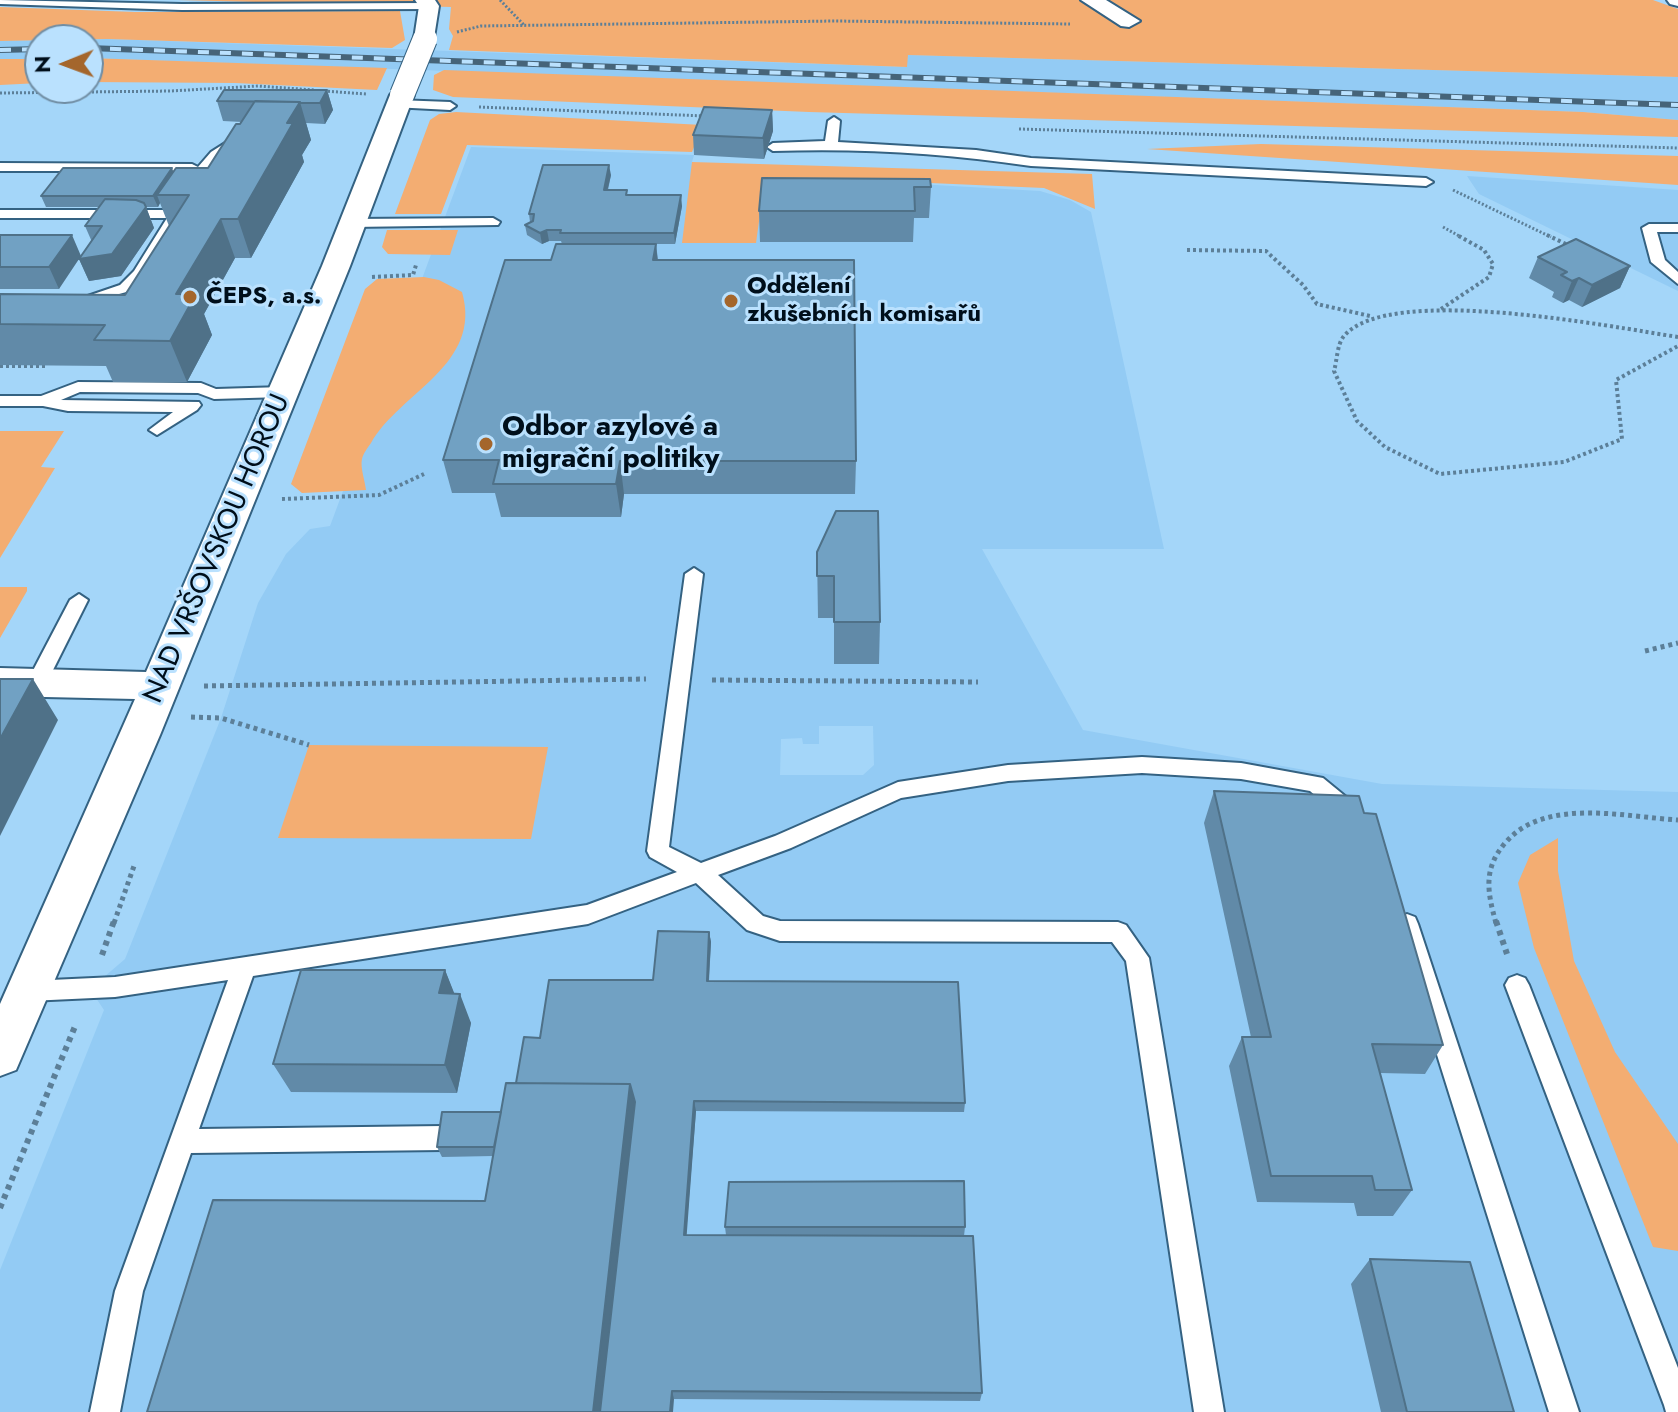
<!DOCTYPE html>
<html>
<head>
<meta charset="utf-8">
<style>
	body { margin:0 }
	#map { position:relative; width:1678px; height:1412px; overflow:hidden; background:#a4d6f9; font-family:Jost,sans-serif }
	canvas { display:block }
	.north { position:absolute; left:24px; top:24px; width:80px; height:80px; box-sizing:border-box; background:#bae1fe; border:2px solid #708da3; border-radius:50%; rotate:269deg; font-size:22px; font-weight:700; line-height:32px; text-align:center; color:#000f1b }
	.north::after { content:''; display:block; margin:auto; width:28px; height:36px; background:#a4662c; clip-path:polygon(50% 0,100% 100%,50% 72%,0 100%) }
</style>
</head>
<body>
<div id="map">
<canvas width="1678" height="1412"></canvas>
<div class="north">N</div>
</div>
<script>
const c = document.querySelector('canvas').getContext('2d');
c.lineJoin = 'round';
function fill(path, color) {
  c.fillStyle = color;
  c.fill(path, 'evenodd');
}
function stroke(path, color, width, dash) {
  c.strokeStyle = color;
  c.lineWidth = width;
  c.lineCap = dash ? 'butt' : 'round';
  c.setLineDash(dash || []);
  c.stroke(path);
}
function write(font, color, halo, rows, align = 'center') {
  c.font = font + ' Jost,sans-serif';
  c.lineWidth = 6;
  c.setLineDash([]);
  c.textBaseline = 'middle';
  c.strokeStyle = halo;
  c.fillStyle = color;
  for (const [text, x, y, turn = 0] of rows) {
    c.save();
    c.translate(x, y);
    c.rotate((+turn || 0) * Math.PI / 180);
    c.textAlign = isNaN(turn) ? turn : align;
    if (halo) c.strokeText(text, 0, 0);
    c.fillText(text, 0, 0);
    c.restore();
  }
}
fill(new Path2D(`
	M107 39 906 67 908 55 1678 77V120L1583 112 88 58V40H40V59H0V41Z
	M471 147 694 155 692 162 761 206 865 181 1040 191 1070 200 1091 212 1164 549H982L1083 730 1382 784 1678 792V1412H0V1270L104 1010 90 989 125 959 221 718 258 603 286 554 310 529 330 526ZM819 726H873L874 765 863 775H780L781 739 802 738 803 744H819Z
	M1467 176 1678 190V291L1479 194Z`), '#93cbf4');
fill(new Path2D(`
	M177 0H1653L1678 9V77L908 55 907 67 449 50 453 36 449 29 451 7Z
	M0 7 135 12 400 11 405 40 392 48 107 39 0 41Z
	M88 58 387 68 377 90 235 83 88 82Z
	M40 59V83L0 85V59Z
	M444 70 1583 112 1678 120V137L809 112 453 97 433 90 434 75Z
	M456 112 703 125 692 152 467 145 441 214H395L430 120 439 114Z
	M1261 144 1678 156V185L1147 149Z
	M692 162 1092 174 1095 209 1044 188 862 180 761 207 756 243H682Z
	M387 230H458L450 255 388 254 382 247Z
	M424 277 439 280 462 292C483 365 400 392 371 443 368 447 363 454 362 459 360 467 365 481 366 490L302 493 291 484 365 289 377 279Z
	M0 431H64L41 467 55 468 0 558Z
	M0 587H27V591L0 638Z
	M309 745 548 747 531 839 278 838Z
	M1558 838V871L1574 961 1615 1052 1678 1144V1251L1653 1247 1534 948 1518 883 1530 855Z`), '#f3ad72');
const service = new Path2D(`
	M0 0 182 4 429 3 435 6 429 9 182 10 0 4Z
	M397 100 450 102 456 106 450 110 393 107V101Z
	M834 117 840 121 838 142 976 150 1031 158 1426 178 1433 182 1426 186 1031 166C946 153 859 148 773 151L767 147 773 143 825 141 828 121Z
	M233 138 244 141 209 170 145 276 130 291 83 304 76 300 120 285 134 271 167 218H0V210H172L196 171H0V163L192 164 198 167 211 152Z
	M493 218 500 222 498 225 351 227 344 223 351 219Z
	M1678 224V232H1657L1665 260 1678 272V284L1651 262 1642 228 1649 224Z
	M78 382 201 383 216 389 283 387 291 392 283 397 214 399 198 393 80 392 61 400 199 402 201 405 197 410 157 435 149 430 173 412 68 411 43 406H0V396H41Z
	M694 568 703 574 669 847 701 863 775 836 898 782 1008 765 1142 757 1241 763 1323 778 1356 805 1359 811 1356 817 1348 819 1340 817 1310 791 1241 779 1142 773 1008 781 901 798 791 848 718 875 763 916 780 921 1118 922 1126 925 1149 958 1224 1412H1194L1126 961 1112 942 780 941 747 930 696 883 588 924 253 976 199 1129 443 1126 452 1129 456 1138 452 1147 443 1150 191 1153 143 1291 120 1412H90L115 1291 228 980 115 997 29 1001 21 998 17 991 21 984 29 981 115 977 587 905 677 872 650 857 647 851 685 574Z
	M79 594 88 600 47 682 44 687H30L27 682 70 600Z
	M1407 914 1415 917 1418 924 1579 1412H1549L1396 924 1399 917Z
	M1517 975 1525 978 1529 985 1678 1368V1412H1666L1664 1405 1505 985 1509 978Z`);
const minor = new Path2D(`
	M415 0H435L439 6 433 44 425 46 414 39 419 6Z
	M1081 0H1106L1140 21 1129 27 1121 26Z
	M1667 0H1678V6L1670 4Z
	M402 88 410 90 414 95 350 266 160 735 16 1070 0 1076V1004L135 699 0 696V668L146 672 322 266 390 95 394 90Z`);
stroke(service, '#346282', 4);
stroke(minor, '#346282', 4);
stroke(new Path2D(`
	M500 0 524 25
	M457 32 481 26 835 21 1070 24
	M324 91 366 94
	M0 93 171 91 258 86 314 90
	M479 107 705 116
	M1019 129 1678 148
	M1453 190 1551 237
	M1443 227 1461 237`), '#5c7f98', 3, [2, 2]);
stroke(new Path2D(`
	M1547 235 1570 246
	M1187 250 1266 251 1303 285 1317 304 1370 316
	M372 277 413 275 416 265
	M1441 309 1489 277 1493 264 1484 250 1457 235
	M1678 337C1612 327 1389 283 1344 336 1337 344 1337 361 1334 371L1357 421 1385 447 1440 474 1564 462 1622 439 1616 380 1678 346
	M0 366H48
	M282 499 379 495 424 474`), '#5c7f98', 4, [3, 3]);
stroke(new Path2D(`
	M1645 651 1678 643
	M712 680 978 682
	M204 686 646 679
	M191 717 221 718 309 745
	M114 923 134 866
	M1496 923C1487 891 1483 868 1506 842 1545 797 1625 817 1678 820`), '#5c7f98', 5, [4, 4]);
stroke(new Path2D(`
	M1496 921 1507 954
	M102 955 114 921
	M0 1208 76 1024`), '#5c7f98', 6, [5, 5]);
fill(service, '#fff');
fill(minor, '#fff');
const rail = new Path2D(`
	M88 48 1678 105
	M0 50 40 49`);
stroke(rail, '#466479', 6);
stroke(rail, '#bae1fe', 4, [11]);
const minorBridge = new Path2D(`
	M402 95 425 39`);
stroke(minorBridge, '#346282', 26, []);
stroke(minorBridge, '#fff', 24);
fill(new Path2D(`
	M327 90 333 110 325 124 306 123 311 140 302 155 304 162 251 258H235L204 314 212 335 187 382H113L106 366 0 365V294L125 295 169 226 160 203 158 207H146L154 228 121 276 89 281 79 259 92 242 85 226 100 207H46L41 196 173 171 208 168 242 122 223 121 217 101Z
	M772 110 773 131 764 159 694 155 693 135Z
	M611 175 608 190 682 206 675 244H656L658 260 856 461 855 494H624L621 517H501L495 493H452L443 460 551 260 562 244 561 241H549L542 244 527 235 525 225 530 222 529 214Z
	M762 178 931 187 929 218H914L913 242H760L759 211Z
	M0 235H72L59 289H0Z
	M1538 257 1630 266 1620 288 1582 307 1569 300 1563 303 1552 297 1554 292 1529 278Z
	M817 552 880 622 879 664H834V618H818Z
	M1214 791 1364 813 1443 1045 1425 1074 1380 1073 1412 1190 1393 1216H1357L1354 1203 1257 1202 1229 1066 1242 1037H1251L1204 823Z
	M709 932 711 942 709 981 965 1103 964 1112 696 1111 686 1235H726L725 1227H965L964 1236 982 1393 980 1401 674 1399 485 1201 493 1156 442 1157 437 1147 501 1112 540 1038 653 980Z
	M445 970 454 994 471 1023 457 1093 291 1092 273 1064Z
	M1370 1259 1514 1412H1381L1351 1284Z`), '#618aa8');
fill(new Path2D(`
	M327 90 333 110 325 124 320 103Z
	M300 102 311 140 302 155 304 162 251 258 238 219 287 123Z
	M772 110 773 131 764 159 763 138Z
	M609 165 611 175 605 200 604 190Z
	M172 168 176 179 157 195 160 203 158 207 153 196Z
	M681 195 682 206 675 244 674 233Z
	M146 207 154 228 121 276 89 281 79 259Z
	M221 219 235 258 204 314 212 335 187 382 170 341 176 294Z
	M547 230 549 241 542 244 540 233Z
	M72 235 81 256 59 289 49 267Z
	M656 244 659 275 653 260Z
	M1630 266 1620 288 1582 307 1592 285Z
	M1579 278 1569 300 1563 303 1572 281Z
	M620 461 624 494 621 517 616 484Z
	M33 679 58 720 0 836V739Z
	M709 932 711 942 708 992 707 981Z
	M445 970 457 1000 439 993Z
	M460 994 471 1023 457 1093 445 1065Z
	M630 1084 637 1112 604 1412H593Z
	M694 1101 696 1111 686 1244 684 1235Z
	M672 1391 674 1399 673 1412H670Z`), '#4f7188');
const building = new Path2D(`
	M224 90H327L320 103H299L300 102 217 101Z
	M255 101 300 102 287 123H293L238 219H221L176 294H196L170 341 94 340 105 325 0 324V294L125 295 189 195H157L176 168H208L236 124H240Z
	M704 107 772 110 763 138 693 135Z
	M543 165H609L604 190H627L626 195H681L674 233H560L561 230H547L540 233 525 225 533 221 534 214H529Z
	M63 168H172L153 196H41Z
	M762 178 930 179 931 187H914L915 211H759Z
	M105 199 136 200 144 203 146 207 112 254 79 259 102 226H85Z
	M0 235H72L49 267H0Z
	M1576 239 1630 266 1592 285 1579 278 1572 281 1561 275 1567 272 1538 257Z
	M556 244H656L653 260H854L856 461H620L616 484H493L499 460H443L505 260H551Z
	M836 511H878L880 622H834V576H817V552Z
	M0 679H33L0 739Z
	M1214 791 1359 796 1364 813 1376 814 1443 1045 1372 1044 1412 1190H1375L1372 1176H1271L1242 1037H1271Z
	M658 931 709 932 707 981 958 982 965 1103 694 1101 684 1235 973 1236 982 1393 672 1391 670 1412H600L635 1102 630 1084 516 1083 524 1037 540 1038 549 980H653Z
	M301 970H445L439 993 460 994 445 1065 273 1064Z
	M506 1083 630 1084 593 1412H147L213 1200 485 1201Z
	M442 1112H501L494 1147H437Z
	M964 1181 965 1227H725L729 1182Z
	M1370 1259 1470 1262 1514 1412H1407Z`);
fill(building, '#71a1c3');
stroke(building, '#4f7188', 2);
for (const [x, y, r, color] of [
	[190,297,8,"#a4662c"],
	[731,301,8,"#a4662c"],
	[486,444,8,"#a4662c"]
]) {
  const dot = new Path2D();
  dot.arc(x, y, r, 0, 2 * Math.PI);
  c.fillStyle = color;
  c.fill(dot);
  stroke(dot, '#bae1fe', 3);
}
write('bold 24px', '#000f1b', '#bae1fe', [
	["Oddělení",747,287],
	["zkušebních komisařů",747,315],
	["ČEPS, a.s.",206,297]
], 'left');
write('bold 28px', '#000f1b', '#bae1fe', [
	["Odbor azylové a",502,428],
	["migrační politiky",502,460]
], 'left');
write('28px', '#000f1b', '#bae1fe', [
	["NAD VRŠOVSKOU HOROU",218,549,-67]
]);
</script>
</body>
</html>
